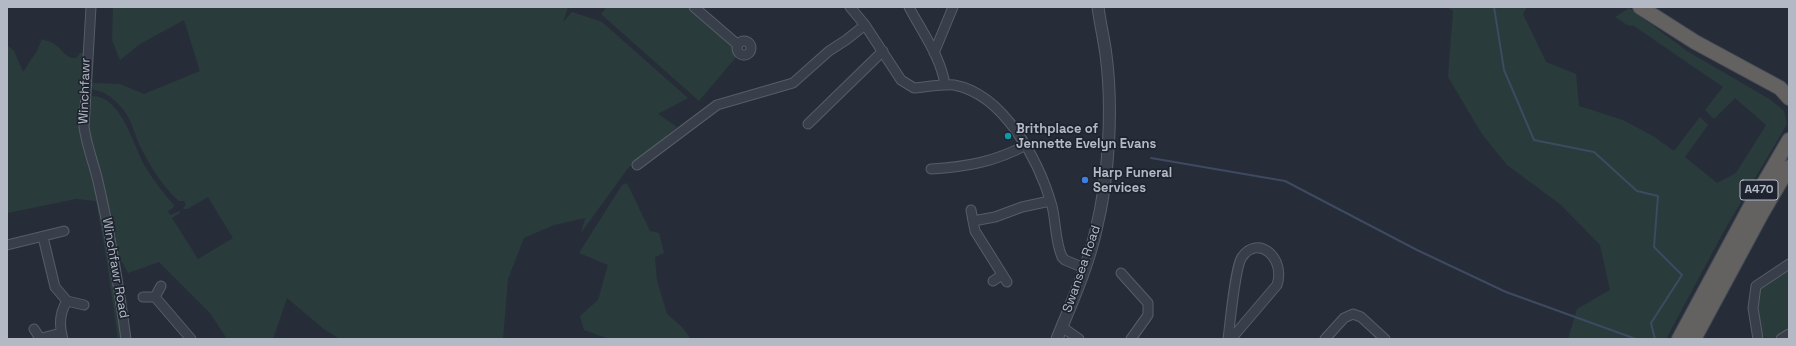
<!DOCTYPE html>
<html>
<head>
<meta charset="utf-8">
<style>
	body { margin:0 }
	#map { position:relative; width:1796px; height:346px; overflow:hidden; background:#262d39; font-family:"Space Grotesk",sans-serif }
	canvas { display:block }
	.frame { position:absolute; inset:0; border:8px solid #b4bac5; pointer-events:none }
</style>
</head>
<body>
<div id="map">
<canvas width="1796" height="346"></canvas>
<div class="frame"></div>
</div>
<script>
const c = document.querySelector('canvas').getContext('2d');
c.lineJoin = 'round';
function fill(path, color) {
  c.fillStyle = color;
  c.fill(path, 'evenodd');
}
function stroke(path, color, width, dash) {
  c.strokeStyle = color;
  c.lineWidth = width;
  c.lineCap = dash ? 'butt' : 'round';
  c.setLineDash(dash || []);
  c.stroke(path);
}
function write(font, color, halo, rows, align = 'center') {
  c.font = font + ' "Space Grotesk",sans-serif';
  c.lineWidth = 3.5;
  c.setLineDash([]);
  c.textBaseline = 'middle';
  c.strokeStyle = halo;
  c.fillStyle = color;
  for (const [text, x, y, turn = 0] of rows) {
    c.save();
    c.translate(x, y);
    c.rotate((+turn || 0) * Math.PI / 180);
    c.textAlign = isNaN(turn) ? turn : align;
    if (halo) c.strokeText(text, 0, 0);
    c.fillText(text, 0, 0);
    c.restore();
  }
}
fill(new Path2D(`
	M113 7H568L563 22 572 12 602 22 688 98 658 114 677 127 628 168 581 233 585 218 554 225 524 238 508 279 503 339H339L334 335 325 330 287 298 273 339H227L210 313 159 262 128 273 117 253 87 133 88 97 91 96C122 95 133 146 146 168 154 181 164 194 174 205L173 208 168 211 170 215 180 211V213L172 218 198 259 233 238 208 197 187 209H184L183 208 186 205 184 201H179C162 186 150 166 140 146 134 133 131 117 121 107 116 101 109 95 102 92 97 90 94 91 91 87L92 83 120 84 144 94 200 71 184 20 140 44 120 60 112 40Z
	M607 7H687L733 45 734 52 737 56 699 101 601 14Z
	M1447 7H1527L1523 14 1546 62 1576 74 1579 106 1623 120 1653 136 1674 151 1700 117 1708 125 1685 157 1717 183 1736 173 1766 125 1735 98 1714 119 1705 110 1723 87 1634 26 1627 25 1615 17 1629 8 1687 51 1771 100 1784 111 1787 124 1724 231 1666 339H1568L1577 309 1610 290 1600 245 1560 204 1507 165 1482 134 1448 77 1453 11Z
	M42 39C46 41 53 42 57 46 63 51 67 59 76 58L80 53H84L80 125 84 148 94 176 114 285 121 339H118L107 262 96 201 76 199 7 213V45L14 51 23 72 37 51Z
	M627 183 650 231 659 233 664 253 655 257 657 281 667 314 682 327 691 339H609L584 330 580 316 598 300 608 265 579 253 622 185Z
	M1789 269V331C1779 337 1773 340 1762 336L1756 298 1761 287Z`), '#2a3b3c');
stroke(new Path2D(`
	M1494 7 1504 70 1534 140 1594 152 1637 191 1658 196 1654 247 1682 275 1651 323 1655 339
	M1151 158 1285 181 1417 250 1506 292 1636 339`), '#3d4a60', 2);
const minor = new Path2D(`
	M91 7 84 127C87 148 95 166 99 186 111 238 119 287 126 339
	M694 7 738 45
	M850 7 865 25 901 80 914 88C924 87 946 84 954 85 1004 94 1039 161 1052 206 1056 222 1055 241 1062 257L1065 260 1084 268
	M909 7C922 32 941 57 945 85
	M737 48a7 7 0 1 1 14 0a7 7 0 1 1-14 0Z
	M934 53 953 7
	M808 124 883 51
	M637 165 717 105 793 83 829 51 846 40 865 25
	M931 169C965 167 995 162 1026 145
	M971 210 973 221
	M43 237 55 287 67 301 84 305
	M7 245 64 231
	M1121 273 1148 303V315L1131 339
	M993 281 1002 275
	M1007 282 975 231 973 221 995 217 1022 207 1050 201
	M143 297H155L161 286
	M155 297 191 339
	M1062 327 1079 339
	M34 329 40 338
	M38 339 61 333
	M63 339C59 326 60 312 67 301
	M1228 339C1230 324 1235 267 1242 257 1258 234 1286 258 1277 285L1231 339
	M1325 339 1344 318 1353 314 1361 317 1385 339
	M1758 339 1753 308 1756 286 1789 264
	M1781 339 1789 334`);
const tertiary = new Path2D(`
	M1057 339C1071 304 1088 267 1096 230 1109 178 1113 108 1106 55 1104 39 1100 23 1098 7`);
const trunk = new Path2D(`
	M1640 7 1695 42 1780 88 1789 98
	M1679 339 1750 207 1789 140
	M1694 339 1762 213 1789 167`);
stroke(minor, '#575d68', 11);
stroke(tertiary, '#575d68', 13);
stroke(trunk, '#444a55', 16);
stroke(minor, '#393f4a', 9);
stroke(tertiary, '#393f4a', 11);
stroke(trunk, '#636260', 14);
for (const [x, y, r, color] of [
	[1008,136,4,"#0f9aa8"],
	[1085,180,4,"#3f7fe0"]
]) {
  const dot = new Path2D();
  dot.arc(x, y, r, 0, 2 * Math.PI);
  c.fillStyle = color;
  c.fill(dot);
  stroke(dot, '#1e242f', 1.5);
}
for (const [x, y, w] of [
	[1759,190,38]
]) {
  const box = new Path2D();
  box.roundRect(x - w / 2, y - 10, w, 20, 3);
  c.fillStyle = '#1e242f';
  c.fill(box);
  stroke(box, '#b4bac5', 1);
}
write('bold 12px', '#b4bac5', null, [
	["A470",1759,190]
]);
write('13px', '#b4bac5', '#1e242f', [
	["Winchfawr",85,91,-88],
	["Winchfawr Road",115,268,80],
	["Swansea Road",1082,269,-71]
]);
write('bold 13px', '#b4bac5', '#1e242f', [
	["Brithplace of",1016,129],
	["Jennette Evelyn Evans",1016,144],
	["Harp Funeral",1093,173],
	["Services",1093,188]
], 'left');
</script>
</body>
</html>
